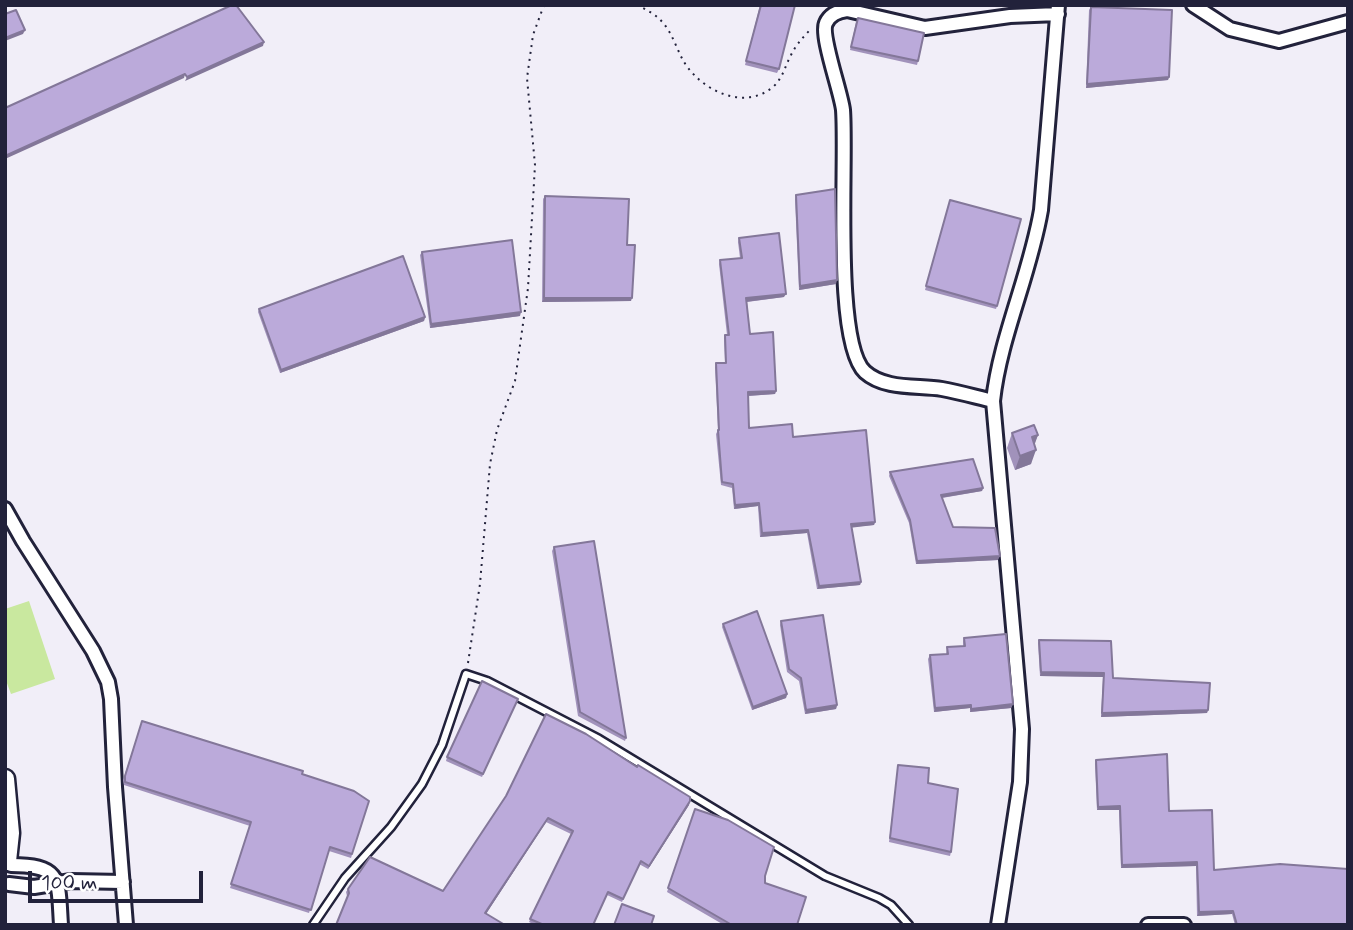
<!DOCTYPE html>
<html>
<head>
<meta charset="utf-8">
<style>
	body { margin:0 }
	#map { position:relative; width:1353px; height:930px; overflow:hidden; background:#f1eef8; font-family:Mynerve,sans-serif }
	canvas { display:block }
	.frame { position:absolute; inset:0; border:7px solid #22223b; pointer-events:none }
	.scale { position:absolute; left:28px; top:871px; width:175px; height:32px; box-sizing:border-box; border:4px solid #22223b; border-top:0; padding-left:9px; font-size:21px; line-height:24px; white-space:nowrap; color:#22223b; -webkit-text-stroke:5px #fff; paint-order:stroke }
</style>
</head>
<body>
<div id="map">
<canvas width="1353" height="930"></canvas>
<div class="frame"></div>
<div class="scale">100 m</div>
</div>
<script>
const c = document.querySelector('canvas').getContext('2d');
c.lineJoin = 'round';
function fill(path, color) {
  c.fillStyle = color;
  c.fill(path, 'evenodd');
}
function stroke(path, color, width, dash) {
  c.strokeStyle = color;
  c.lineWidth = width;
  c.lineCap = dash ? 'butt' : 'round';
  c.setLineDash(dash || []);
  c.stroke(path);
}
fill(new Path2D(`
	M29 601 55 679 11 694 5 678V609Z`), '#c9e89f');
const lane = new Path2D(`
	M313 925 345 878 391 827 422 784 442 745 466 674 487 681 599 739 825 876 879 898 891 905 909 925`);
const street = new Path2D(`
	M1193 5 1230 29 1279 41 1348 22
	M993 401C976 397 959 392 942 389 918 385 885 390 865 372 833 342 847 160 843 110 841 92 820 35 826 23 830 14 839 11 847 10L925 28 1010 16 1058 14
	M5 509 23 541 93 651 108 682 111 699 115 787 126 925
	M11 865C63 865 58 881 61 925
	M9 884 34 887 71 881 123 882
	M998 925 1020 782 1022 729 993 401C1000 337 1030 275 1041 210L1058 5
	M1148 925H1184`);
const secondary = new Path2D(`
	M5 779 10 833 7 861`);
stroke(lane, '#22223b', 11);
stroke(street, '#22223b', 18);
stroke(secondary, '#22223b', 23);
stroke(new Path2D(`
	M637 5C647 10 657 15 664 24 673 35 677 50 684 62 702 91 744 111 773 87 783 78 785 66 791 55 796 45 803 37 811 29
	M468 663 480 584 490 464 497 430 515 381 528 288 535 165 527 78 533 35 544 5`), '#22223b', 2, [2, 5]);
stroke(lane, '#fff', 6);
stroke(street, '#fff', 12);
stroke(secondary, '#fff', 18);
fill(new Path2D(`
	M760 5 779 69 777 73 745 65Z
	M1091 7 1169 77 1168 80 1086 88 1089 10Z
	M856 22 918 61 917 65 850 50Z
	M796 195 836 284 799 290 795 199Z
	M545 196 631 301 542 302 543 199Z
	M950 200 997 306 996 309 925 290Z
	M739 238 784 297 747 302 750 334 776 391 775 394 748 396 749 428 793 437 875 522 874 525 851 527 861 582 860 585 817 589 807 533 760 537 758 506 734 509 732 488 721 485 716 434 718 430 715 367 716 363H725L724 338 725 335H727L719 264 720 260 740 258 738 242Z
	M422 252 520 316 430 328 420 255Z
	M259 309 425 317 424 321 280 373 258 312Z
	M1012 433 1038 435 1034 444 1031 464 1015 470 1007 448Z
	M890 472 983 488 982 491 942 498 953 527 998 560 916 564 909 523 889 476Z
	M554 547 626 738 625 741 578 716 552 551Z
	M781 621 837 705 836 709 805 714 799 681 787 672 780 625Z
	M723 624 787 694 786 698 752 710 722 627Z
	M964 638 1013 704 1011 708 970 712V708L934 712 928 659 930 655 946 654 947 647 963 646V641Z
	M1039 640 1113 678 1208 710 1207 713 1101 717 1103 677 1040 676 1038 643Z
	M518 699 482 777 446 761 447 757Z
	M142 721 302 774 369 801 351 858 329 851 309 913 230 888 250 826 124 785 123 780Z
	M1096 760 1169 811 1214 870 1348 925H1235L1232 914 1197 916 1196 866 1121 868 1119 810H1097L1095 764Z
	M898 765 928 783 951 852 950 856 889 842Z
	M506 796 689 805 648 869 639 864 622 902 607 895 593 925H535L529 922 571 834 546 822 486 914 347 896 346 892 348 889 443 891Z
	M695 809 765 876V883L797 925H724L667 892Z`), '#a192bb');
fill(new Path2D(`
	M25 30 23 34 5 41V38Z
	M264 42 263 46 185 81 187 77Z
	M185 74 184 78 5 159V156Z
	M1169 77 1168 80 1086 88 1087 84Z
	M837 280 836 284 799 290 800 286Z
	M786 294 784 297 745 302 746 298Z
	M544 298H632L631 301 542 302Z
	M521 312 520 316 430 328 431 324Z
	M425 317 424 321 280 373 281 370Z
	M776 391 775 394 746 396 748 392Z
	M1038 435 1033 449 1032 437Z
	M1036 450 1031 464 1015 470 1020 456Z
	M983 488 982 491 940 498 941 495Z
	M759 503 758 506 734 509 735 505Z
	M875 522 874 525 849 528 851 524Z
	M808 530 807 533 760 537 762 533Z
	M1000 556 998 560 916 564 917 561Z
	M861 582 860 585 817 589 819 586Z
	M1041 672 1104 673 1103 677 1040 676Z
	M787 694 786 698 752 710 753 707Z
	M1013 704 1011 708 970 712 971 709Z
	M837 705 836 709 805 714 806 710Z
	M971 705 970 708 934 712 935 708Z
	M1208 710 1207 713 1101 717 1102 713Z
	M690 801 689 805 648 869 649 866Z
	M1120 806 1119 810H1097L1098 807Z
	M548 818 546 822 484 917 485 913Z
	M1197 862 1196 866 1121 868 1122 865Z
	M1233 911 1232 914 1197 916 1199 912Z`), '#837799');
const building = new Path2D(`
	M232 5H236L264 42 187 77 185 74 5 156V108Z
	M761 5H795L779 69 746 61Z
	M1091 7 1172 10 1169 77 1087 84Z
	M16 10 25 30 5 38V14Z
	M858 18 924 33 918 61 851 47Z
	M835 189 837 280 800 286 796 195Z
	M545 196 629 199 627 245H635L632 298H544Z
	M950 200 1021 219 997 306 926 286Z
	M779 233 786 294 746 298 750 334 773 332 776 391 748 392 749 428 792 424 793 437 866 430 875 522 851 524 861 582 819 586 808 530 762 533 759 503 735 505 733 484 722 482 718 430H719L716 363H726L725 335H729L720 260 742 258 739 238Z
	M512 240 521 312 431 324 422 252Z
	M403 256 425 317 281 370 259 309Z
	M1034 425 1038 435 1032 437 1036 450 1020 456 1012 433Z
	M973 459 983 488 941 495 953 527 995 528 1000 556 917 561 910 520 890 472Z
	M594 541 626 738 580 712 554 547Z
	M757 611 787 694 753 707 723 624Z
	M823 615 837 705 806 710 801 678 789 669 781 621Z
	M1006 634 1013 704 971 709V705L935 708 930 655 948 654 947 647 965 646 964 638Z
	M1039 640 1111 641 1113 678 1210 683 1208 710 1102 713 1104 673 1041 672Z
	M482 681 518 699 483 774 447 757Z
	M546 714 586 734 637 767 638 765 690 797V801L649 866 641 861 623 899 608 892 593 925H544L530 919 573 831 548 818 485 913 505 925H336L349 893 348 889 370 857 443 891 506 796Z
	M142 721 303 771 302 774 354 791 369 801 352 854 330 847 311 910 231 884 251 822 125 782V776Z
	M1167 754 1169 811 1212 810 1214 870 1280 864 1348 869V925H1237L1233 911 1199 912 1197 862 1122 865 1120 806 1098 807 1096 760Z
	M898 765 929 768 928 783 958 789 951 852 890 838Z
	M695 809 728 820 774 847 765 876V883L806 897 797 925H732L668 888Z
	M622 904 654 916 651 925H614Z`);
fill(building, '#bbaada');
stroke(building, '#837799', 2);
</script>
</body>
</html>
